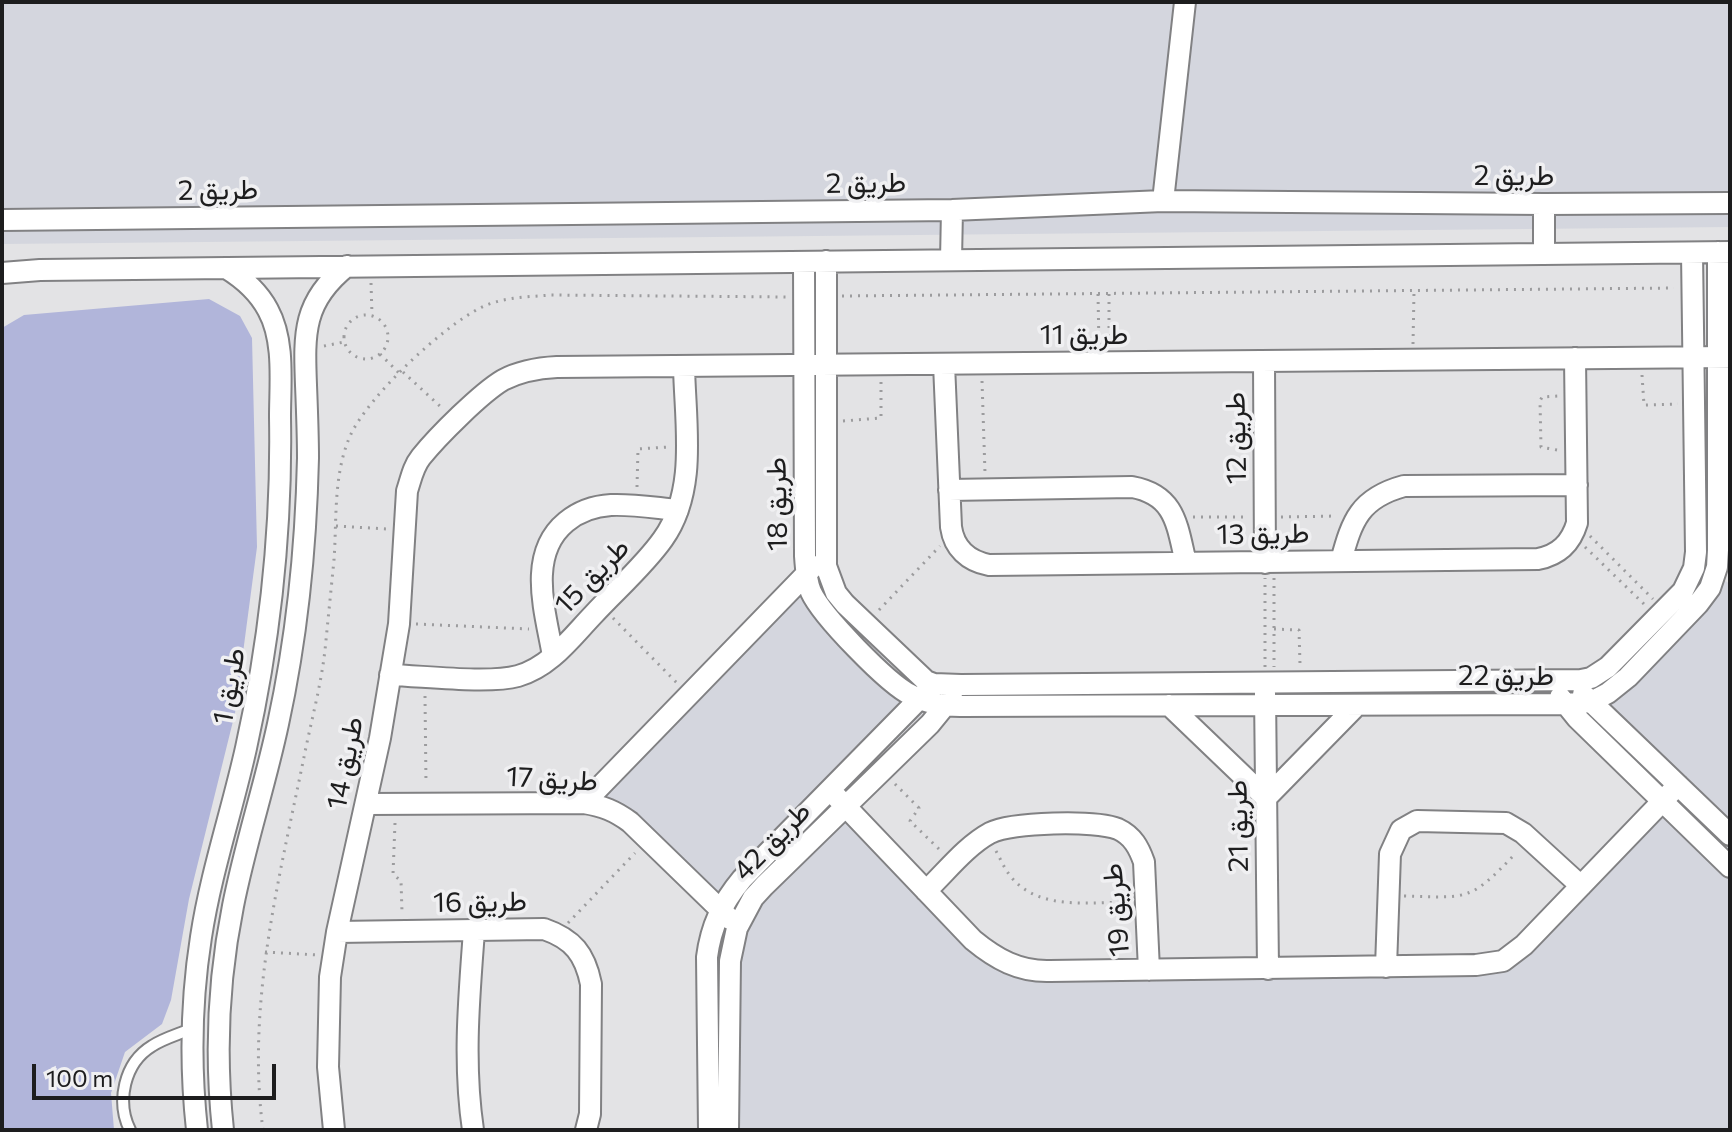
<!DOCTYPE html>
<html>
<head>
<meta charset="utf-8">
<style>
	body { margin:0 }
	#map { position:relative; width:1732px; height:1132px; overflow:hidden; background:#e3e3e5; font-family:Commissioner,sans-serif }
	canvas { display:block }
	.frame { position:absolute; inset:0; border:4px solid #1d1d1e; pointer-events:none }
	.scale { position:absolute; left:32px; top:1064px; width:244px; height:36px; box-sizing:border-box; border:4px solid #1d1d1e; border-top:0; padding-left:10px; font-size:24px; line-height:28px; white-space:nowrap; color:#1d1d1e; -webkit-text-stroke:6px #f0f0f2; paint-order:stroke }
</style>
</head>
<body>
<div id="map">
<canvas width="1732" height="1132"></canvas>
<div class="frame"></div>
<div class="scale">100 m</div>
</div>
<script>
const c = document.querySelector('canvas').getContext('2d');
c.lineJoin = 'round';
function fill(path, color) {
  c.fillStyle = color;
  c.fill(path, 'evenodd');
}
function stroke(path, color, width, dash) {
  c.strokeStyle = color;
  c.lineWidth = width;
  c.lineCap = dash ? 'butt' : 'round';
  c.setLineDash(dash || []);
  c.stroke(path);
}
function write(font, color, halo, rows, align = 'center') {
  c.font = font + ' Commissioner,Vazirmatn,sans-serif';
  c.lineWidth = 7;
  c.setLineDash([]);
  c.textBaseline = 'middle';
  c.strokeStyle = halo;
  c.fillStyle = color;
  for (const [text, x, y, turn = 0] of rows) {
    c.save();
    c.translate(x, y);
    c.rotate((+turn || 0) * Math.PI / 180);
    c.textAlign = isNaN(turn) ? turn : align;
    if (halo) c.strokeText(text, 0, 0);
    c.fillText(text, 0, 0);
    c.restore();
  }
}
fill(new Path2D(`
	M2 2H1730V227L2 244Z
	M815 555 817 578 827 601 897 671 915 686 939 697 833 803 991 961 1491 970 1674 798 1565 689H1595L1618 674 1690 599 1706 570 1724 580 1730 584V1130H719L720 934 708 906 621 824 574 801Z`), '#d4d6de');
fill(new Path2D(`
	M209 299 240 316 252 338 257 547 235 713 189 899 171 1000 162 1024 125 1052 111 1093 114 1130H2V328L24 315Z`), '#b1b5da');
const lane = new Path2D(`
	M130 1130C116 1102 124 1063 152 1046 164 1038 180 1034 193 1028`);
const street = new Path2D(`
	M1163 201 1185 2
	M1544 204V254
	M2 220 952 210 1163 201 1544 204 1730 203
	M951 260 952 210
	M826 261V566L836 593 845 604 926 681 934 684 961 685 1581 680 1591 678 1608 667 1683 591 1694 568 1696 552 1692 253
	M804 262 805 556C806 568 806 581 811 592 822 616 888 684 911 695 926 703 943 706 960 706L1565 704 1591 702 1608 693 1628 677 1698 604 1710 588 1717 567 1718 550V252
	M2 273 40 270 1730 252
	M1264 361 1265 563
	M944 364 951 527C954 548 968 561 989 565L1538 559C1559 555 1571 543 1577 523L1575 358
	M949 490 1132 487C1176 495 1177 526 1186 563
	M1341 561C1352 520 1360 498 1404 486L1577 485
	M553 656C546 614 526 555 566 522 578 512 594 506 611 505 633 504 656 508 678 510
	M390 675C424 676 488 684 518 676 550 667 571 638 593 615 616 590 644 566 663 539 698 490 685 423 684 366
	M1265 693 1268 969
	M1583 694 1730 835
	M1560 697 1577 718 1730 867
	M1169 705 1266 798 1357 705
	M830 790 973 940C996 959 1019 972 1050 971L1476 965 1503 961 1524 945 1678 785
	M584 803 814 566
	M366 804 584 803C603 806 615 811 630 822L730 919
	M926 891C946 872 966 846 990 833 1012 822 1095 820 1118 829 1133 836 1139 848 1144 862L1149 970
	M337 932 544 929C573 939 585 954 591 984L590 1114 586 1130
	M1386 967 1390 854 1401 830 1417 821 1506 823 1523 833 1581 886
	M197 1130C190 1066 191 1001 201 937 211 872 232 811 246 748 270 640 282 528 280 417 280 383 285 341 268 310 258 291 244 279 226 268
	M223 1130C215 1055 218 980 233 906 245 845 265 785 278 724 297 637 306 547 308 458 308 434 307 410 306 385 304 333 303 301 347 266
	M334 1130 328 1067 330 977 337 932 380 738 399 624 407 491C411 479 413 467 421 457 438 436 481 393 503 380 520 371 538 368 557 367L1730 357
	M473 1130C463 1063 469 998 474 931
	M709 1130 707 957C711 926 722 903 742 879L928 690
	M728 1130 730 961 737 928 753 898 764 886 930 724 952 697`);
stroke(lane, '#818183', 14);
stroke(street, '#818183', 24);
stroke(new Path2D(`
	M371 283 372 315
	M1098 294 1099 347
	M1109 294V343
	M842 296 1674 288
	M344 337a22 22 0 1 1 44 0a22 22 0 1 1-44 0Z
	M1413 344 1414 292
	M324 346 344 342
	M380 354 400 374
	M403 372 442 408
	M1642 375 1644 405 1678 404
	M982 381 985 473
	M843 421 881 418V380
	M1557 450 1541 447 1540 401 1542 397 1558 396
	M637 487 638 449 668 447
	M1193 517H1249
	M1281 517 1337 516
	M336 526 388 529
	M1590 536 1653 599
	M1585 547 1646 606
	M1274 578V667
	M879 610 940 546
	M613 618 678 684
	M416 624 529 629
	M1274 629 1299 630 1300 664
	M1265 667V578
	M425 696 426 784
	M895 784 919 808 910 821 940 850
	M395 823 393 874 401 881 402 912
	M996 851C1001 860 1005 870 1012 878 1040 911 1091 902 1130 902
	M1404 896C1470 898 1470 901 1516 853
	M568 923 635 853
	M265 952 318 955
	M263 1130C246 1002 280 876 305 752 312 718 321 685 325 650 328 620 331 590 334 560 337 518 333 473 351 434 370 395 441 328 480 308 502 297 527 297 551 295L788 297`), '#9c9c9e', 3, [2, 6]);
stroke(lane, '#fff', 10);
stroke(street, '#fff', 20);
write('28px', '#1d1d1e', '#f0f0f2', [
	["طريق 2",1514,176],
	["طريق 2",866,183,-1],
	["طريق 2",218,190,-1],
	["طريق 11",1084,335],
	["طريق 12",1236,438,-91],
	["طريق 18",777,504,-91],
	["طريق 13",1263,534,-1],
	["طريق 15",592,576,-46],
	["طريق 22",1506,676],
	["طريق 1",229,686,-80],
	["طريق 14",345,763,-79],
	["طريق 17",552,779,3],
	["طريق 21",1238,826,-91],
	["طريق 42",772,841,-46],
	["طريق 16",480,902,-1],
	["طريق 19",1116,910,-95]
]);
</script>
</body>
</html>
